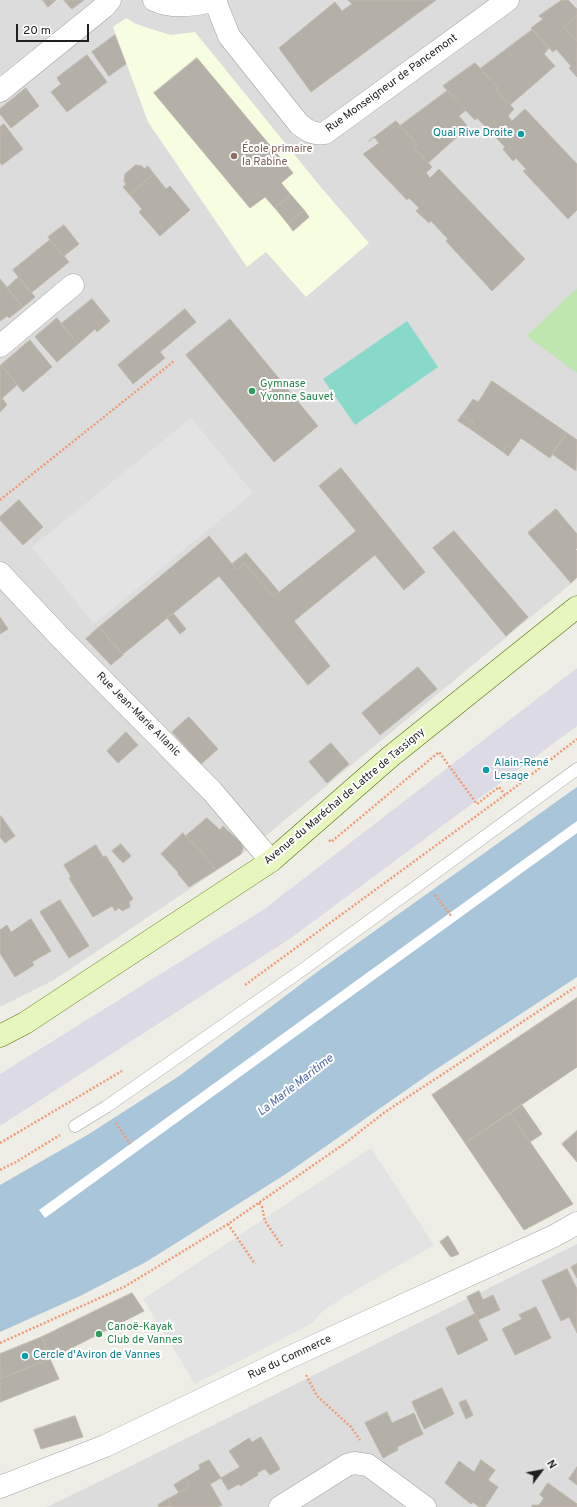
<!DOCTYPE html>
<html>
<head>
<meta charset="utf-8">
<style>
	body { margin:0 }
	#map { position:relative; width:577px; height:1507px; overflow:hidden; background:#efeee6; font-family:Overpass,sans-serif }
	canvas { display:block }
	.north { position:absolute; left:521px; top:1451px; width:40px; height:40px; -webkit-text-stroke:3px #fff; paint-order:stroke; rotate:58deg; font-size:11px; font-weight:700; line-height:16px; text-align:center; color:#1f1f1f }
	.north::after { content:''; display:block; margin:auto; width:14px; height:18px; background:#1f1f1f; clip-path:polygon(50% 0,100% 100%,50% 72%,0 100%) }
	.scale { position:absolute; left:16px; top:24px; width:73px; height:18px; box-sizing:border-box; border:2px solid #1f1f1f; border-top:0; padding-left:5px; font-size:12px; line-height:14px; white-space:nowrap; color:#1f1f1f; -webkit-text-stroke:3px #fff; paint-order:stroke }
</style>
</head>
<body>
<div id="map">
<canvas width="577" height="1507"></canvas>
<div class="north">N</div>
<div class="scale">20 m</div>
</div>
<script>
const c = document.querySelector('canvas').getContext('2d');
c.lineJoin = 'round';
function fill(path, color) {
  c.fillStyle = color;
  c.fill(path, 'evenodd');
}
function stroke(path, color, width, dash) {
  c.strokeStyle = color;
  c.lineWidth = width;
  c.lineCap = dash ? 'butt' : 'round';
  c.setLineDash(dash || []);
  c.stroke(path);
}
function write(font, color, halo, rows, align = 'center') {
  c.font = font + ' Overpass,sans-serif';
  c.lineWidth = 4;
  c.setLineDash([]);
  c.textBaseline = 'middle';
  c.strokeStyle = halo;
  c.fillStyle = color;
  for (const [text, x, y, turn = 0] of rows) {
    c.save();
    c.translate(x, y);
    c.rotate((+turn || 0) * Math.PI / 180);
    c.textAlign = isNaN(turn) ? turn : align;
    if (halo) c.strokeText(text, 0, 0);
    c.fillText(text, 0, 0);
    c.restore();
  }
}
fill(new Path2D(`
	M0 0H577V579L251 848 54 980 0 1007Z
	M577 1244V1507H47L123 1470Z`), '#dddcdc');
fill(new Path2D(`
	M126 18 136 24 170 35 195 32 324 191 369 243 306 297 266 252 247 267 148 122 113 27Z`), '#f7fde1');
fill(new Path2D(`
	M577 288V373L527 336Z`), '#bfe6af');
fill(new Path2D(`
	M407 321 438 367 355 425 323 379Z`), '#88d9ca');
fill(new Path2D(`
	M191 418 253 493 94 624 32 547Z
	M371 1148 434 1245 344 1297 323 1311 311 1324 195 1384 143 1299Z`), '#e3e3e3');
fill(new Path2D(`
	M577 668V726L291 938 0 1126V1074L263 910Z`), '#dcdae5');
fill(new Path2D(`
	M577 787V977L432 1072 289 1172 146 1262 80 1296 0 1332V1185L89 1134 179 1076 317 972Z`), '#a9c5da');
fill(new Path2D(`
	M577 821V833L45 1218 39 1210Z`), '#fff');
const building = new Path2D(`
	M43 0H56L48 7Z
	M64 0H84L72 9Z
	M348 0H436L311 92 279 48 335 2 342 11 352 4Z
	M562 0H568L577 9V15L564 27 577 41V77L569 68 571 66 556 49 553 52 531 28 543 19 539 16Z
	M577 15V41L564 27Z
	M532 30 549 48 544 54 555 66 510 105 496 90 498 87 480 69Z
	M115 35 126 64 109 76 92 52Z
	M87 55 107 82 67 112 51 92 61 84 57 78Z
	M197 58 293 173 281 183 291 195 275 208 265 197 250 208 154 93Z
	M475 63 498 87 496 90 514 109 508 116 512 121 525 109 577 164V210L568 219 523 171 526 169 516 158 513 161 503 149 505 147 477 118 475 120 443 86Z
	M26 88 39 106 11 128 0 114V109Z
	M447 91 466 110 459 116 468 127 428 163 413 147 417 144 400 126Z
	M396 121 417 144 413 147 432 167 426 173 430 178 439 169 525 259 492 291 446 241 448 239 431 221 429 223 416 211 419 208 409 198 407 200 363 154 379 143 374 137 369 141Z
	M4 124 23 149 2 165 0 163V127Z
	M136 165 142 166 144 169 148 166 154 174 130 195 123 187 126 184 124 181 125 174Z
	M154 174 166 189 170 186 190 210 160 236 139 212 142 209 130 195Z
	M291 195 304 210 288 224 275 208Z
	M304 210 309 217 293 231 288 224Z
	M64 225 79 244 64 256 48 237Z
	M50 240 69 262 31 293 13 270Z
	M19 277 35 297 23 307 7 288Z
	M0 279 23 307 9 318 7 316 0 321Z
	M92 299 110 321 97 332 95 329 78 344 61 324Z
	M185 309 196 322 160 352 165 358 133 384 118 365Z
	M57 318 78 344 57 362 35 337Z
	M230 319 318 426 274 462 186 355Z
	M30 340 52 367 23 392 1 365Z
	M1 365 17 385 0 400V366Z
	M492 381 567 433 550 458 521 438 513 449 507 445 503 452 469 428 473 422 462 415 473 399 478 402Z
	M2 398 7 405 0 412V400Z
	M462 415 473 422 469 428 458 421Z
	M567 433 577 440 576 471 552 454Z
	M507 445 513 449 508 456 503 452Z
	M341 468 425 572 404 590 375 555 294 621 330 666 308 685 219 576 123 654 99 627 209 536 237 570 245 563 273 597 356 531 319 486Z
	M19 500 43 527 23 545 0 520V517Z
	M556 509 577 534V548L575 549 577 551V577L571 583 528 533Z
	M454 531 528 617 506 636 433 548Z
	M246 553 279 592 273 597 245 563 237 570 232 564Z
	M173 613 186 629 180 634 167 618Z
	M0 617 8 629 0 634Z
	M99 627 123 655 111 665 86 639Z
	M418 667 437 689 380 735 362 713Z
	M189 717 218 749 201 764 172 732Z
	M126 732 138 745 118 763 107 751Z
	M331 743 349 764 327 783 309 762Z
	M1 816 15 836 5 843 0 837Z
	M207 818 220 830 223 826 241 843 243 848 241 854 216 870 193 842 191 843 186 836Z
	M183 833 191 843 193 842 216 870 189 887 178 874V872L161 854Z
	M121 844 131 856 123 863 112 851Z
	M96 845 103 857 106 856 133 899 129 902 130 907 122 911 119 908 115 911 112 906 93 917 69 878 71 877 64 865Z
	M60 900 89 946 69 958 40 912Z
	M31 919 51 951 32 962 34 965 15 977 0 953V930L7 925 11 932Z
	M577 998V1067L465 1143 432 1095Z
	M522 1105 542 1134 530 1142 510 1113Z
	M510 1113 573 1204 524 1230 465 1143Z
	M577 1131V1162L562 1144Z
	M448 1236 459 1254 451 1257 440 1242Z
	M577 1264V1278L571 1267Z
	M567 1269 577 1289V1333L569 1317 561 1321 542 1281Z
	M479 1291 483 1300 493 1295 500 1310 478 1320 467 1297Z
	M132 1293 144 1311 50 1359 42 1337Z
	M536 1307 551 1338 515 1355 502 1329 522 1319 519 1315Z
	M475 1314 488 1340 458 1355 446 1328Z
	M42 1337 50 1359 0 1379V1354Z
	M50 1359 59 1379 0 1402V1379Z
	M442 1388 454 1414 424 1429 412 1402Z
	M466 1400 473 1415 466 1419 459 1403Z
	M387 1412 392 1423 414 1413 423 1434 397 1447 398 1450 383 1458 365 1423Z
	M75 1416 83 1437 41 1449 34 1430Z
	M261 1437 280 1469 270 1475 265 1469 257 1473 258 1475 240 1486 239 1484 228 1490 221 1478 240 1467 229 1451 249 1438 252 1442Z
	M209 1460 221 1478 210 1484 222 1505 218 1507H170L172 1506 168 1499 190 1486 185 1478 200 1469 199 1465Z
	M481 1460 495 1470 488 1480 498 1487 485 1507H479L473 1502 471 1504 445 1483 459 1461 474 1472Z
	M577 1467V1485L569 1479Z
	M185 1478 190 1486 179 1493 174 1485Z
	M548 1483 577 1504V1507H532V1505H539L544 1498 540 1495Z
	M168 1499 172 1506 159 1507 158 1505Z`);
fill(building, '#b4b0a8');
stroke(building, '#c0b8a9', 1);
const service = new Path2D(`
	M75 1126 106 1107 298 973 577 769`);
const minor = new Path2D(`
	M154 0C173 9 197 5 216 0
	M215 1 229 36 299 124C308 131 314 135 325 133L508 0
	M0 91 104 7 110 0
	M0 346 73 285
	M0 573 60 637 212 791 271 861
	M280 1507 347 1465 354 1463 368 1465 425 1507`);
const tertiary = new Path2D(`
	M0 1487 105 1446 288 1358 554 1236 577 1223`);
const secondary = new Path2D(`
	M0 1036 25 1023 271 861 390 757 577 607`);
stroke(service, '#a3a3a3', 13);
stroke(minor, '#a3a3a3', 23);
stroke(tertiary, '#a3a3a3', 23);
stroke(secondary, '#51700c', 23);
stroke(new Path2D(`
	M0 500 174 361
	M329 840 331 842 439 752 477 804 499 787 505 795
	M435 895 452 917
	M245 985 505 795 577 739
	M116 1123 130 1144
	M0 1143 122 1071
	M0 1170 16 1162 60 1135
	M259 1203 262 1207 265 1221 282 1246
	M228 1224 255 1264
	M0 1343 124 1287 228 1224 344 1144 385 1112 577 986
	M306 1375 317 1396 351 1427 360 1440`), '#f19a74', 2.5, [2, 2]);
stroke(service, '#fff', 12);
stroke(minor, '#fff', 22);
stroke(tertiary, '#fff', 22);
stroke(secondary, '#e7f6bd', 22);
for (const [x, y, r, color] of [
	[521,134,4,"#0f9aa8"],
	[234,156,4,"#8d6e63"],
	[252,391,4,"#2e9e5b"],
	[486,770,4,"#0f9aa8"],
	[99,1334,4,"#2e9e5b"],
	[25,1356,4,"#0f9aa8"]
]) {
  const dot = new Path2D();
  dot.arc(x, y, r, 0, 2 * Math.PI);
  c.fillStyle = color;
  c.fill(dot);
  stroke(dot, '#fff', 1.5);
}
write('11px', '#1f1f1f', '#fff', [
	["Rue Monseigneur de Pancemont",392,84,-36],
	["Rue Jean-Marie Allanic",138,715,45],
	["Avenue du Maréchal de Lattre de Tassigny",345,797,-40],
	["Rue du Commerce",290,1358,-25]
]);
write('11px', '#0d838f', '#fff', [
	["Quai Rive Droite",513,134,"right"],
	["Alain-René",494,764],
	["Lesage",494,777],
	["Cercle d'Aviron de Vannes",33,1356]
], 'left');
write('11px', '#785e54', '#fff', [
	["École primaire",242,150],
	["la Rabine",242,163]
], 'left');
write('11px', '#27864d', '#fff', [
	["Gymnase",260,385],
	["Yvonne Sauvet",260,398],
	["Canoë-Kayak",107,1328],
	["Club de Vannes",107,1341]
], 'left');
write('italic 12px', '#516ba9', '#fff', [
	["La Marle Maritime",296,1086,-38]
]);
</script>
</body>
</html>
